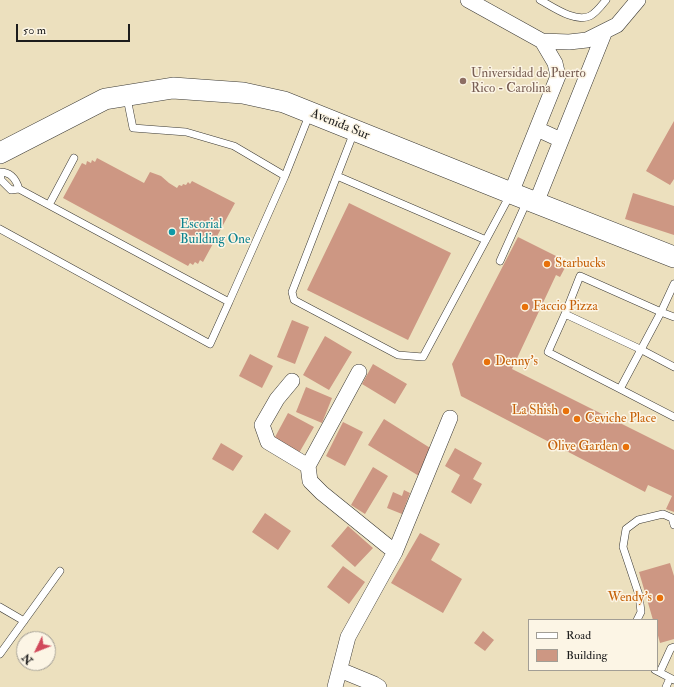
<!DOCTYPE html>
<html>
<head>
<meta charset="utf-8">
<style>
	body { margin:0 }
	#map { position:relative; width:674px; height:687px; overflow:hidden; background:#ece0be; font-family:"IM FELL Double Pica",serif }
	canvas { display:block }
	.legend { position:absolute; left:528px; top:619px; width:130px; height:52px; box-sizing:border-box; background:#fcf5e5; border:1px solid #a29e95; margin:0; padding:5px 7px; list-style:none; font-size:12px; color:#1c1c1c }
	.legend li { display:flex; align-items:center; gap:8px; height:20px }
	.legend b { width:20px; border:1px solid #a29e95 }
	.north { position:absolute; left:16px; top:631px; width:40px; height:40px; box-sizing:border-box; background:#fcf5e5; border:1px solid #a29e95; border-radius:50%; rotate:227deg; font-size:11px; font-weight:700; line-height:16px; text-align:center; color:#1c1c1c }
	.north::after { content:''; display:block; margin:auto; width:14px; height:18px; background:#d1495b; clip-path:polygon(50% 0,100% 100%,50% 72%,0 100%) }
	.scale { position:absolute; left:16px; top:24px; width:114px; height:18px; box-sizing:border-box; border:2px solid #1c1c1c; border-top:0; padding-left:5px; font-size:12px; line-height:14px; white-space:nowrap; color:#1c1c1c; -webkit-text-stroke:3px #fcf5e5; paint-order:stroke }
</style>
</head>
<body>
<div id="map">
<canvas width="674" height="687"></canvas>
<ul class="legend">
<li><b style="height:5px;background:#fff"></b>Road</li>
<li><b style="height:11px;background:#cd9783"></b>Building</li>
</ul>
<div class="north">N</div>
<div class="scale">50 m</div>
</div>
<script>
const c = document.querySelector('canvas').getContext('2d');
c.lineJoin = 'round';
function fill(path, color) {
  c.fillStyle = color;
  c.fill(path, 'evenodd');
}
function stroke(path, color, width, dash) {
  c.strokeStyle = color;
  c.lineWidth = width;
  c.lineCap = dash ? 'butt' : 'round';
  c.setLineDash(dash || []);
  c.stroke(path);
}
function write(font, color, halo, rows, align = 'center') {
  c.font = font + ' "IM FELL Double Pica",serif';
  c.lineWidth = 3;
  c.setLineDash([]);
  c.textBaseline = 'middle';
  c.strokeStyle = halo;
  c.fillStyle = color;
  for (const [text, x, y, turn = 0] of rows) {
    c.save();
    c.translate(x, y);
    c.rotate((+turn || 0) * Math.PI / 180);
    c.textAlign = isNaN(turn) ? turn : align;
    if (halo) c.strokeText(text, 0, 0);
    c.fillText(text, 0, 0);
    c.restore();
  }
}
fill(new Path2D(`
	M674 121V179L670 185 646 171Z
	M97 158 144 183 150 172 161 176 169 183 177 188 179 185 182 186 183 184 186 185 188 182 190 184 192 181 235 203 203 262 200 260 198 264 195 262 193 265 190 263 188 266 63 198 82 163 86 165 87 161 91 163 92 160 95 162Z
	M633 193 674 206V235L625 219Z
	M349 203 451 253 408 340 307 290Z
	M518 237 568 262 560 277 556 275 512 369 674 450V512L666 509 672 496 648 485 645 492 461 396 452 364Z
	M292 320 309 327 295 364 277 357Z
	M325 336 352 352 329 390 303 375Z
	M250 354 273 366 262 388 239 376Z
	M373 364 407 384 395 404 362 384Z
	M306 387 332 398 322 423 296 412Z
	M288 413 314 427 299 453 274 439Z
	M384 419 435 451 419 476 368 445Z
	M343 422 363 432 345 466 326 456Z
	M221 443 243 456 233 471 212 459Z
	M455 448 482 463 473 479 482 484 471 504 451 492 460 475 445 466Z
	M373 467 388 476 365 514 351 505Z
	M404 490 410 493 402 514 387 508 393 492 402 496Z
	M265 513 291 531 278 550 252 532Z
	M348 526 373 548 355 567 331 546Z
	M420 533 440 544 431 560 462 579 443 613 391 583Z
	M670 563 674 576V639L660 643 657 632V620H653L639 572Z
	M343 566 365 582 349 604 327 587Z
	M483 631 494 640 485 651 474 643Z`), '#cd9783');
const lane = new Path2D(`
	M540 0C553 7 575 23 590 16 596 13 602 5 606 0
	M127 98 133 128 186 132 234 146 285 176
	M354 132 292 292 294 300 398 355 423 357 510 195
	M0 172 1 180 11 190 19 189 229 302 285 176 310 113
	M0 172C11 172 16 179 19 189
	M337 176 486 240
	M49 205 74 158
	M0 229 210 344 229 302
	M500 261 527 201
	M674 284 661 312 674 317
	M565 314 580 276 661 312 620 389 674 417
	M620 389 548 352 565 314 640 349 674 367
	M0 607 24 621
	M637 620 641 612 639 595 623 547 626 529 638 520 663 514 672 518 674 525
	M0 654 60 571
	M655 670 674 680
	M660 672 671 648 674 647
	M666 687 670 678`);
const street = new Path2D(`
	M468 0 542 41 569 42 587 40 617 25 638 0
	M537 129 561 140
	M511 193 558 76 555 63 542 41
	M536 203 605 31
	M359 372 308 466 310 481 322 493 395 552
	M292 381 277 399 262 425 268 442 308 466
	M340 670 374 684 379 687
	M335 687 348 637 395 552 450 418`);
const secondary = new Path2D(`
	M0 153 105 99 173 88 243 93 284 102 511 193 674 257`);
stroke(lane, '#3b3934', 8);
stroke(street, '#3b3934', 16);
stroke(secondary, '#3b3934', 22);
stroke(lane, '#fff', 7);
stroke(street, '#fff', 15);
stroke(secondary, '#fff', 21);
for (const [x, y, r, color] of [
	[463,81,4,"#8d6e63"],
	[172,232,4,"#0f9aa8"],
	[547,264,4,"#e8710a"],
	[525,307,4,"#e8710a"],
	[487,362,4,"#e8710a"],
	[566,411,4,"#e8710a"],
	[577,419,4,"#e8710a"],
	[626,447,4,"#e8710a"],
	[660,598,4,"#e8710a"]
]) {
  const dot = new Path2D();
  dot.arc(x, y, r, 0, 2 * Math.PI);
  c.fillStyle = color;
  c.fill(dot);
  stroke(dot, '#fcf5e5', 1.5);
}
write('13px', '#785e54', '#fcf5e5', [
	["Universidad de Puerto",471,74],
	["Rico - Carolina",471,89]
], 'left');
write('13px', '#1c1c1c', '#fcf5e5', [
	["Avenida Sur",340,125,22]
]);
write('13px', '#0d838f', '#fcf5e5', [
	["Escorial",180,225],
	["Building One",180,240]
], 'left');
write('13px', '#c56008', '#fcf5e5', [
	["Starbucks",555,264],
	["Faccio Pizza",533,307],
	["Denny's",495,362],
	["La Shish",558,411,"right"],
	["Ceviche Place",585,419],
	["Olive Garden",618,447,"right"],
	["Wendy's",652,598,"right"]
], 'left');
</script>
</body>
</html>
